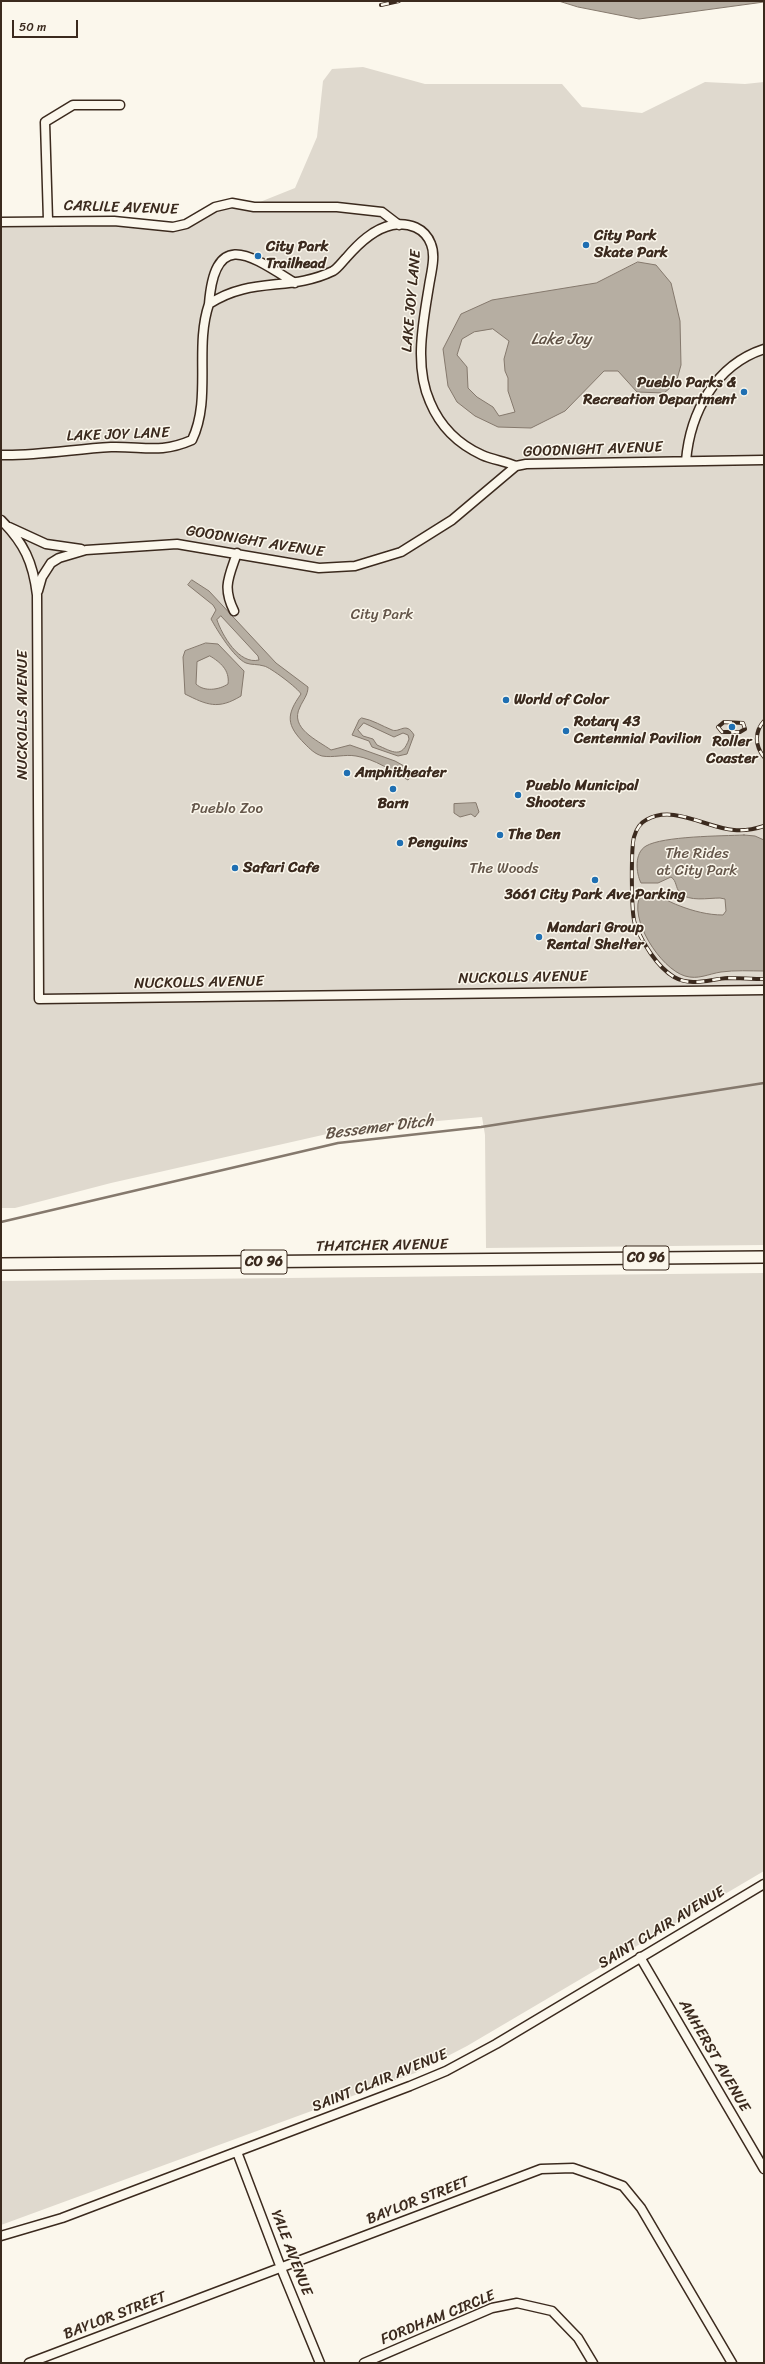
<!DOCTYPE html>
<html>
<head>
<meta charset="utf-8">
<style>
	body { margin:0 }
	#map { position:relative; width:765px; height:2364px; overflow:hidden; background:#fbf7ec; font-family:Sriracha,sans-serif }
	canvas { display:block }
	.frame { position:absolute; inset:0; border:2px solid #3b2a1e; pointer-events:none }
	.scale { position:absolute; left:12px; top:20px; width:66px; height:18px; box-sizing:border-box; border:2px solid #3b2a1e; border-top:0; padding-left:5px; font-size:12px; line-height:14px; white-space:nowrap; color:#3b2a1e; -webkit-text-stroke:3px #fbf7ec; paint-order:stroke }
</style>
</head>
<body>
<div id="map">
<canvas width="765" height="2364"></canvas>
<div class="frame"></div>
<div class="scale">50 m</div>
</div>
<script>
const c = document.querySelector('canvas').getContext('2d');
c.lineJoin = 'round';
function fill(path, color) {
  c.fillStyle = color;
  c.fill(path, 'evenodd');
}
function stroke(path, color, width, dash) {
  c.strokeStyle = color;
  c.lineWidth = width;
  c.lineCap = dash ? 'butt' : 'round';
  c.setLineDash(dash || []);
  c.stroke(path);
}
function write(font, color, halo, rows, align = 'center') {
  c.font = font + ' Sriracha,sans-serif';
  c.lineWidth = 3;
  c.setLineDash([]);
  c.textBaseline = 'middle';
  c.strokeStyle = halo;
  c.fillStyle = color;
  for (const [text, x, y, turn = 0] of rows) {
    c.save();
    c.translate(x, y);
    c.rotate((+turn || 0) * Math.PI / 180);
    c.textAlign = isNaN(turn) ? turn : align;
    if (halo) c.strokeText(text, 0, 0);
    c.fillText(text, 0, 0);
    c.restore();
  }
}
fill(new Path2D(`
	M363 67 425 84H562L582 107 642 113 705 82 745 84 764 82V1245L486 1248 485 1135 482 1117 349 1129 111 1183 15 1208H1V222L173 227 215 207 250 206 295 188 317 137 323 81 332 69Z
	M764 1273V1871L467 2046 415 2073 1 2225V1281Z`), '#dfd9ce');
const water = new Path2D(`
	M559 1H764V2L639 19 578 7Z
	M638 262 656 265 671 283 680 321 681 365 676 383 664 393 637 392 618 371H604L565 411 531 428 498 427 475 416 457 402 448 386 443 349 461 314 492 300 596 283ZM493 329 509 341 504 359 505 371 508 378V391L515 412 499 416 493 407 477 397 468 388 467 367 457 355 462 339 474 332Z
	M192 580 209 591 276 663 308 687C308 695 303 700 300 707 289 728 317 740 331 750L350 745 395 761 415 772 408 780C392 771 375 759 356 756 345 754 333 758 322 756 315 754 310 749 305 744 286 725 286 715 301 694 299 689 270 667 264 666 258 664 251 665 246 663 234 658 217 630 211 619L216 610 213 605 188 585ZM221 616 258 656 259 660C239 665 222 635 217 620Z
	M206 643 218 644 244 671 241 696C218 710 207 705 185 694L183 657 185 651ZM210 656C220 662 230 670 228 684 219 690 204 692 196 684L197 662Z
	M362 718C373 720 382 726 392 730 400 733 406 721 414 735L407 754 398 756 372 747 369 741 352 735 359 720ZM364 723 394 737 403 733 408 735 409 739C402 759 393 752 377 745L373 739 363 736 358 730Z
	M476 803 479 812 475 817 471 814 460 817 454 813V804Z
	M744 835 755 836 764 840V971C750 971 735 970 721 972 708 974 698 980 685 976 661 969 627 918 641 894 654 891 668 902 680 906 693 911 708 915 723 915L726 911 725 899 720 898C708 898 689 902 680 893 675 887 677 881 671 877L658 883H641C636 873 634 853 646 846 663 836 722 836 744 835Z`);
fill(water, '#b6aea2');
stroke(water, '#85796d', 1);
stroke(new Path2D(`
	M1 1222 338 1143 481 1127 764 1083`), '#85796d', 2.5);
const minor = new Path2D(`
	M48 220 45 122 73 105H120
	M1 222 114 221 173 227 186 224 215 207 232 203 254 207H337L382 212 399 225
	M209 304C215 228 250 255 295 283
	M1 455C38 456 74 449 111 447 143 446 160 454 192 440 212 398 194 348 209 304 251 276 290 292 333 271 338 268 342 262 346 258 358 244 373 229 392 225 409 222 425 228 431 244 436 256 431 273 429 286 423 323 414 366 430 402 440 426 458 444 482 455 493 460 505 461 516 466
	M686 461C690 413 715 365 764 349
	M1 520C24 543 33 562 37 595L39 999 764 990
	M9 527 46 544 81 549
	M38 591 42 577 51 563 59 558 86 550 177 544 319 568 355 566 401 552 452 520 516 466 526 464 763 460
	M234 611C222 587 229 577 237 553
	M640 1957 764 2169
	M237 2152 281 2268 320 2363
	M1 2236 62 2218 410 2086 446 2071 496 2044 764 1884
	M29 2363 541 2169 573 2168 599 2177 623 2186 641 2208 732 2363
	M364 2363 492 2308 517 2303 552 2311 578 2338 593 2363`);
const major = new Path2D(`
	M1 1264 764 1257`);
stroke(minor, '#3b2a1e', 11);
stroke(major, '#3b2a1e', 14);
stroke(minor, '#fbf7ec', 8);
stroke(major, '#fbf7ec', 11);
const rail = new Path2D(`
	M381 5 399 1
	M764 721C754 732 755 746 764 757
	M724 722 743 723 745 729 740 732H722L718 727Z
	M764 826C755 829 744 831 734 830 706 828 673 804 646 820 640 823 636 830 634 837 631 848 631 914 635 924 642 942 657 967 674 977 691 987 710 979 728 978 740 978 752 979 764 979`);
stroke(rail, '#3b2a1e', 4);
stroke(rail, '#fbf7ec', 2.5, [8]);
for (const [x, y, r, color] of [
	[586,245,4,"#1f6fb2"],
	[258,256,4,"#1f6fb2"],
	[744,392,4,"#1f6fb2"],
	[506,700,4,"#1f6fb2"],
	[732,727,4,"#1f6fb2"],
	[566,731,4,"#1f6fb2"],
	[347,773,4,"#1f6fb2"],
	[393,789,4,"#1f6fb2"],
	[518,795,4,"#1f6fb2"],
	[500,835,4,"#1f6fb2"],
	[400,843,4,"#1f6fb2"],
	[235,868,4,"#1f6fb2"],
	[595,880,4,"#1f6fb2"],
	[539,937,4,"#1f6fb2"]
]) {
  const dot = new Path2D();
  dot.arc(x, y, r, 0, 2 * Math.PI);
  c.fillStyle = color;
  c.fill(dot);
  stroke(dot, '#fbf7ec', 1.5);
}
for (const [x, y, w] of [
	[646,1258,46],
	[264,1262,46]
]) {
  const box = new Path2D();
  box.roundRect(x - w / 2, y - 12, w, 24, 3);
  c.fillStyle = '#fbf7ec';
  c.fill(box);
  stroke(box, '#3b2a1e', 1);
}
write('bold 14px', '#3b2a1e', null, [
	["CO 96",646,1258],
	["CO 96",264,1262]
]);
write('15px', '#3b2a1e', '#fbf7ec', [
	["CARLILE AVENUE",121,208,2],
	["LAKE JOY LANE",412,301,-85],
	["LAKE JOY LANE",118,435,-2],
	["GOODNIGHT AVENUE",593,450,-2],
	["GOODNIGHT AVENUE",255,542,9],
	["NUCKOLLS AVENUE",23,715,-90],
	["NUCKOLLS AVENUE",523,978,-1],
	["NUCKOLLS AVENUE",199,983,-1],
	["THATCHER AVENUE",382,1246,-1],
	["SAINT CLAIR AVENUE",662,1928,-31],
	["AMHERST AVENUE",714,2056,60],
	["SAINT CLAIR AVENUE",380,2081,-22],
	["BAYLOR STREET",418,2201,-21],
	["YALE AVENUE",291,2253,69],
	["BAYLOR STREET",115,2316,-21],
	["FORDHAM CIRCLE",438,2318,-22]
]);
write('bold 15px', '#3b2a1e', '#fbf7ec', [
	["City Park",594,236],
	["Skate Park",594,253],
	["City Park",266,247],
	["Trailhead",266,264],
	["Pueblo Parks &",736,383,"right"],
	["Recreation Department",736,400,"right"],
	["World of Color",514,700],
	["Rotary 43",574,722],
	["Centennial Pavilion",574,739],
	["Roller",732,742,"center"],
	["Coaster",732,759,"center"],
	["Amphitheater",355,773],
	["Pueblo Municipal",526,786],
	["Shooters",526,803],
	["Barn",393,804,"center"],
	["The Den",508,835],
	["Penguins",408,843],
	["Safari Cafe",243,868],
	["3661 City Park Ave Parking",595,895,"center"],
	["Mandari Group",547,928],
	["Rental Shelter",547,945]
], 'left');
write('15px', '#64564a', '#fbf7ec', [
	["City Park",382,615],
	["Pueblo Zoo",227,809],
	["The Rides",697,854],
	["at City Park",697,871],
	["The Woods",504,869]
]);
write('italic 16px', '#605246', '#fbf7ec', [
	["Lake Joy",561,340],
	["Bessemer Ditch",379,1128,-7]
]);
</script>
</body>
</html>
